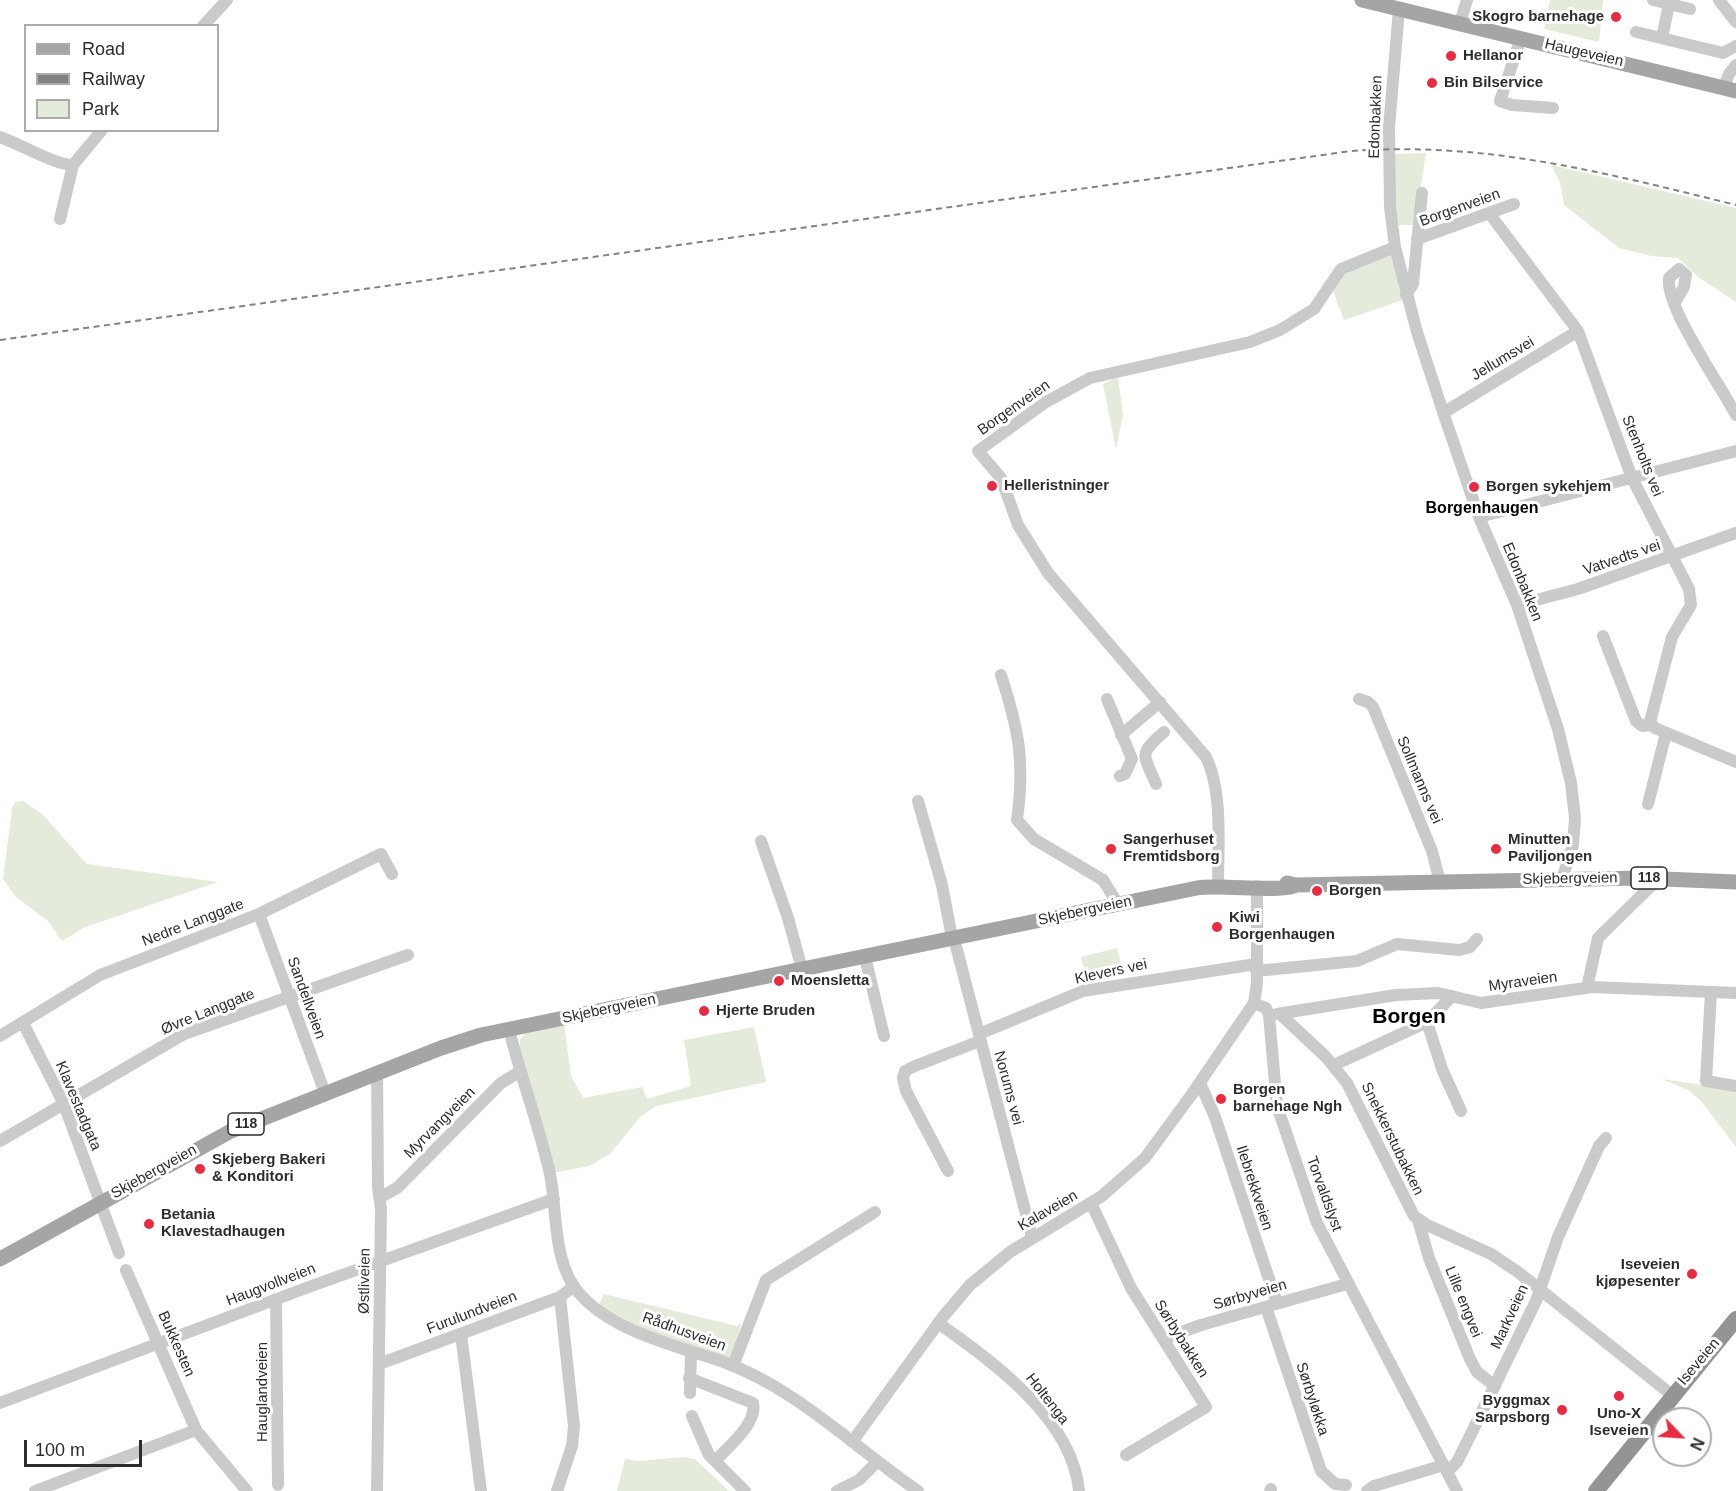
<!DOCTYPE html>
<html>
<head>
<meta charset="utf-8">
<style>
	body { margin:0 }
	#map { position:relative; width:1736px; height:1491px; overflow:hidden; background:#fff; font-family:Arial,sans-serif }
	canvas { display:block }
	.legend { position:absolute; left:24px; top:24px; width:195px; height:108px; box-sizing:border-box; background:#fff; border:2px solid #ababab; margin:0; padding:8px 10px; list-style:none; font-size:18px; color:#2d2d2d }
	.legend li { display:flex; align-items:center; gap:12px; height:30px }
	.legend b { width:30px; border:2px solid #ababab }
	.north { position:absolute; left:1652px; top:1407px; width:60px; height:60px; box-sizing:border-box; background:#fff; border:2px solid #ababab; border-radius:50%; rotate:115deg; font-size:16px; font-weight:700; line-height:24px; text-align:center; color:#2d2d2d }
	.north::after { content:''; display:block; margin:auto; width:21px; height:27px; background:#e82b41; clip-path:polygon(50% 0,100% 100%,50% 72%,0 100%) }
	.scale { position:absolute; left:24px; top:1440px; width:118px; height:27px; box-sizing:border-box; border:3px solid #2d2d2d; border-top:0; padding-left:8px; font-size:18px; line-height:21px; white-space:nowrap; color:#2d2d2d; -webkit-text-stroke:4px #fff; paint-order:stroke }
</style>
</head>
<body>
<div id="map">
<canvas width="1736" height="1491"></canvas>
<ul class="legend">
<li><b style="height:8px;background:#a5a5a5"></b>Road</li>
<li><b style="height:8px;background:#828282"></b>Railway</li>
<li><b style="height:16px;background:#e4ebda"></b>Park</li>
</ul>
<div class="north">N</div>
<div class="scale">100 m</div>
</div>
<script>
const c = document.querySelector('canvas').getContext('2d');
c.lineJoin = 'round';
function fill(path, color) {
  c.fillStyle = color;
  c.fill(path, 'evenodd');
}
function stroke(path, color, width, dash) {
  c.strokeStyle = color;
  c.lineWidth = width;
  c.lineCap = dash ? 'butt' : 'round';
  c.setLineDash(dash || []);
  c.stroke(path);
}
function write(font, color, halo, rows, align = 'center') {
  c.font = font + ' Arial,sans-serif';
  c.lineWidth = 6;
  c.setLineDash([]);
  c.textBaseline = 'middle';
  c.strokeStyle = halo;
  c.fillStyle = color;
  for (const [text, x, y, turn = 0] of rows) {
    c.save();
    c.translate(x, y);
    c.rotate((+turn || 0) * Math.PI / 180);
    c.textAlign = isNaN(turn) ? turn : align;
    if (halo) c.strokeText(text, 0, 0);
    c.fillText(text, 0, 0);
    c.restore();
  }
}
fill(new Path2D(`
	M1550 0H1603L1599 42 1544 29Z
	M1426 153 1415 225H1396L1393 154Z
	M1551 165 1736 208V302L1698 277 1678 258 1651 256 1619 248 1564 205 1560 182Z
	M1390 249 1403 300 1344 320 1330 283 1334 276Z
	M1118 377 1123 415 1116 449 1103 384Z
	M23 801 42 814 87 864 218 882 85 927 62 941 48 921 16 897 3 879 12 809 15 802Z
	M1117 948 1124 975 1088 984 1081 957Z
	M564 1023 571 1076 583 1098 642 1087 647 1099 691 1086 684 1040 754 1027 766 1082 656 1106 641 1116 610 1154 589 1166 552 1173 513 1047 520 1045V1039L528 1031Z
	M1662 1079 1736 1090V1147L1701 1101 1690 1091Z
	M604 1294 737 1326 741 1323 733 1366 661 1343 597 1308Z
	M683 1457 695 1459 729 1491H617L625 1459 638 1461Z`), '#e4ebda');
stroke(new Path2D(`
	M1653 0 1690 9
	M1719 0 1736 22
	M1399 9 1389 128 1390 207 1395 247 1417 332 1444 415 1479 517 1517 605 1558 729 1571 783 1575 818 1573 845 1562 879
	M1460 23 1467 0
	M203 26 227 0
	M1636 32 1723 53 1736 46
	M1521 38 1500 101 1512 105 1553 108
	M1662 38 1669 4
	M1724 87 1729 74 1736 65
	M0 137C20 144 55 165 73 165
	M1489 213 1578 331 1632 478 1689 589 1691 605 1672 637 1650 722 1655 728 1736 762
	M60 219 73 165 102 130
	M1417 239 1514 204
	M1406 295 1413 284 1422 193
	M1674 304 1684 287 1686 275 1679 269 1669 278C1665 307 1721 386 1736 415
	M1443 413 1578 331
	M1479 517 1736 451
	M1517 605 1578 589 1736 533
	M1603 636 1636 721 1642 726 1652 725
	M1001 675C1019 731 1025 761 1017 820L1034 839 1103 880 1118 904
	M1107 699 1132 759 1125 774 1120 776
	M1359 699 1368 702 1373 707 1432 851 1440 882
	M1121 735 1160 702
	M1156 784C1143 753 1138 755 1164 732
	M918 801 942 885 952 938
	M1648 804 1666 733
	M761 841 788 918 802 969
	M1218 886C1218 847 1223 792 1206 757L1048 573 1018 525 1001 478 978 451 1046 402 1090 378 1250 342 1280 330 1314 309 1341 269 1395 247
	M1257 886V983L1254 1003 1266 1008 1269 1015 1277 1106 1317 1223 1457 1491
	M259 914 325 1093
	M956 946 1032 1237
	M865 957 884 1036
	M1256 971 1357 961 1397 944 1459 950 1470 947 1477 939
	M1587 988 1598 938 1659 878
	M1711 992 1706 1081 1736 1086
	M1277 1014 1396 995 1438 993 1481 1003 1592 987 1736 993
	M1280 1014 1326 1057 1347 1083 1414 1216 1427 1225 1491 1254 1518 1272 1672 1395
	M1427 1022 1442 1069 1461 1111
	M23 1023 63 1102 119 1253
	M509 1029C521 1078 539 1125 550 1174 557 1210 553 1253 573 1285 602 1329 674 1345 721 1361 795 1387 854 1447 918 1491
	M979 1034 1083 991 1256 964
	M0 1036 100 975 259 914 381 854 392 874
	M1334 1065 1427 1022 1452 996
	M377 1073 378 1187 381 1209 377 1491
	M1200 1083 1215 1117 1277 1303
	M0 1141 184 1034 408 955
	M948 1171 906 1091 903 1078 905 1071 915 1066 980 1041
	M381 1197 397 1188 501 1083 521 1071
	M1091 1203 1131 1288 1206 1407 1126 1455
	M1418 1220 1429 1258 1470 1359 1477 1372 1495 1386
	M126 1270 196 1430 247 1491
	M276 1299 278 1485
	M1266 1307 1321 1471 1335 1484 1346 1485
	M938 1323C991 1360 1073 1419 1079 1491
	M461 1334 481 1491
	M1163 1339 1201 1325 1347 1284
	M379 1364 560 1297 574 1286
	M733 1366 766 1280 875 1212
	M689 1378 753 1403C758 1423 728 1447 715 1461
	M690 1393 691 1352
	M0 1403 306 1288 554 1199
	M692 1416 709 1455 745 1491
	M852 1442 942 1318 970 1285 1010 1252 1102 1196 1145 1158 1192 1094 1254 1003
	M1447 1472 1457 1462 1471 1434 1536 1301 1558 1237 1599 1146 1606 1138
	M35 1491 196 1430
	M557 1491 572 1446 574 1426 560 1297
	M837 1491 859 1480 877 1462
	M1270 1491 1271 1489
	M1367 1491 1374 1486 1444 1465`), '#cacaca', 12);
stroke(new Path2D(`
	M1362 0 1736 91
	M1287 883 1296 885 1640 878 1736 882
	M0 1259 231 1131 441 1048 481 1035 1197 888C1218 884 1285 893 1296 885`), '#a5a5a5', 15);
stroke(new Path2D(`
	M1596 1491 1736 1319`), '#949494', 16);
stroke(new Path2D(`
	M0 340 1351 151C1486 141 1606 173 1736 205`), '#828282', 2, [6, 4.5]);
for (const [x, y, r, color] of [
	[1616,17,6,"#e82b41"],
	[1451,56,6,"#e82b41"],
	[1432,83,6,"#e82b41"],
	[992,486,6,"#e82b41"],
	[1474,487,6,"#e82b41"],
	[1111,849,6,"#e82b41"],
	[1496,849,6,"#e82b41"],
	[1317,891,6,"#e82b41"],
	[1217,927,6,"#e82b41"],
	[779,981,6,"#e82b41"],
	[704,1011,6,"#e82b41"],
	[1221,1099,6,"#e82b41"],
	[200,1169,6,"#e82b41"],
	[149,1224,6,"#e82b41"],
	[1692,1274,6,"#e82b41"],
	[1619,1396,6,"#e82b41"],
	[1562,1410,6,"#e82b41"]
]) {
  const dot = new Path2D();
  dot.arc(x, y, r, 0, 2 * Math.PI);
  c.fillStyle = color;
  c.fill(dot);
  stroke(dot, '#fff', 2);
}
for (const [x, y, w] of [
	[1649,878,36],
	[246,1124,36]
]) {
  const box = new Path2D();
  box.roundRect(x - w / 2, y - 11, w, 22, 4.5);
  c.fillStyle = '#fff';
  c.fill(box);
  stroke(box, '#2d2d2d', 1.5);
}
write('bold 14px', '#2d2d2d', null, [
	["118",1649,878],
	["118",246,1124]
]);
write('bold 15px', '#2d2d2d', '#fff', [
	["Skogro barnehage",1604,17,"right"],
	["Hellanor",1463,56],
	["Bin Bilservice",1444,83],
	["Helleristninger",1004,486],
	["Borgen sykehjem",1486,487],
	["Sangerhuset",1123,840],
	["Fremtidsborg",1123,857],
	["Minutten",1508,840],
	["Paviljongen",1508,857],
	["Borgen",1329,891],
	["Kiwi",1229,918],
	["Borgenhaugen",1229,935],
	["Moensletta",791,981],
	["Hjerte Bruden",716,1011],
	["Borgen",1233,1090],
	["barnehage Ngh",1233,1107],
	["Skjeberg Bakeri",212,1160],
	["& Konditori",212,1177],
	["Betania",161,1215],
	["Klavestadhaugen",161,1232],
	["Iseveien",1680,1265,"right"],
	["kjøpesenter",1680,1282,"right"],
	["Byggmax",1550,1401,"right"],
	["Sarpsborg",1550,1418,"right"],
	["Uno-X",1619,1414,"center"],
	["Iseveien",1619,1431,"center"]
], 'left');
write('15px', '#2d2d2d', '#fff', [
	["Haugeveien",1584,53,13],
	["Edonbakken",1376,117,-88],
	["Borgenveien",1460,208,-20],
	["Jellumsvei",1503,359,-31],
	["Borgenveien",1014,408,-35],
	["Stenholts vei",1642,456,68],
	["Vatvedts vei",1622,558,-19],
	["Edonbakken",1522,582,68],
	["Sollmanns vei",1419,780,67],
	["Skjebergveien",1570,879,-1],
	["Skjebergveien",1085,911,-12],
	["Nedre Langgate",193,923,-21],
	["Klevers vei",1111,972,-12],
	["Myraveien",1523,982,-8],
	["Sandellveien",306,998,70],
	["Skjebergveien",609,1009,-12],
	["Øvre Langgate",208,1012,-22],
	["Norums vei",1008,1088,75],
	["Klavestadgata",78,1106,67],
	["Myrvangveien",440,1123,-45],
	["Snekkerstubakken",1392,1139,64],
	["Skjebergveien",154,1172,-29],
	["Ilebrekkveien",1254,1188,72],
	["Torvaldslyst",1324,1194,70],
	["Kalaveien",1048,1211,-30],
	["Østliveien",365,1281,-89],
	["Haugvollveien",271,1285,-21],
	["Sørbyveien",1250,1295,-16],
	["Lille engvei",1463,1302,68],
	["Furulundveien",472,1313,-21],
	["Markveien",1510,1317,-65],
	["Rådhusveien",684,1332,20],
	["Sørbybakken",1181,1339,58],
	["Bukkesten",176,1344,66],
	["Iseveien",1699,1362,-50],
	["Hauglandveien",263,1392,-90],
	["Holtenga",1047,1399,52],
	["Sørbyløkka",1312,1399,72]
]);
write('bold 16px', '#000', '#fff', [
	["Borgenhaugen",1482,509]
]);
write('bold 21px', '#000', '#fff', [
	["Borgen",1409,1017]
]);
</script>
</body>
</html>
